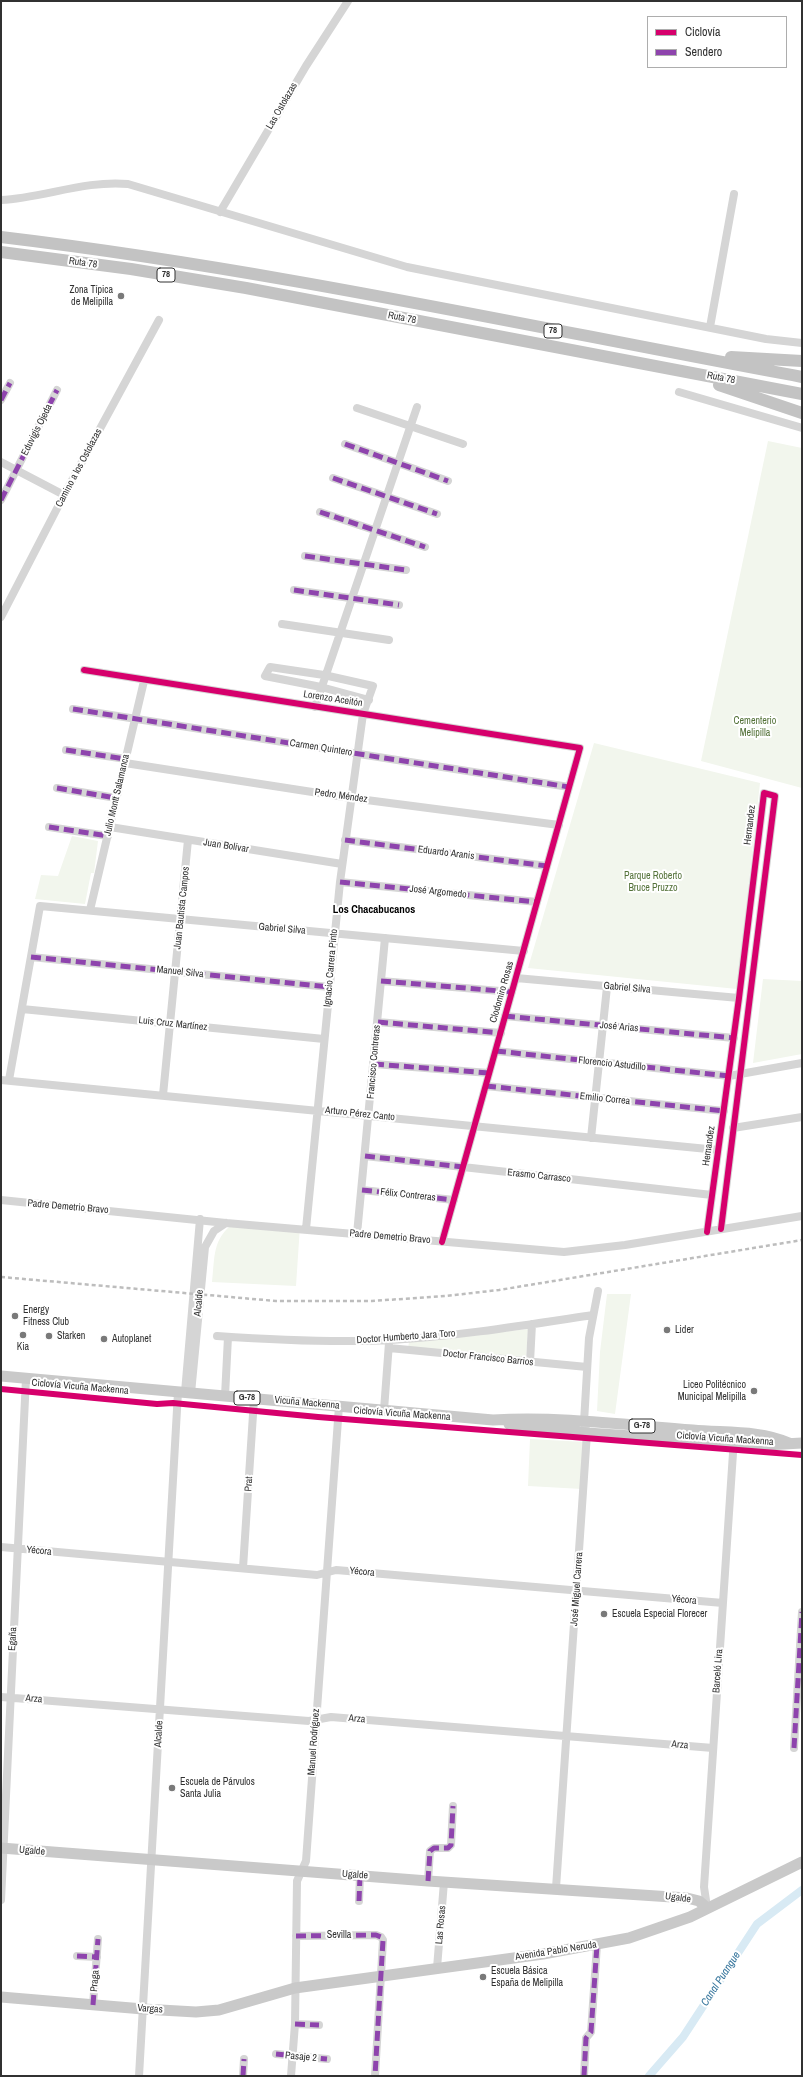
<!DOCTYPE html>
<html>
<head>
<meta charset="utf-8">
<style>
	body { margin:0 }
	#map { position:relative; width:803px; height:2077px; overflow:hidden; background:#fff; font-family:"Archivo Narrow",sans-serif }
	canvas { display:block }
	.frame { position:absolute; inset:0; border:2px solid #313131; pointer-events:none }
	.legend { position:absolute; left:647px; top:16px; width:140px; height:52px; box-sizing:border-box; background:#fff; border:1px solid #adadad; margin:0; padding:5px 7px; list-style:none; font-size:12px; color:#313131 }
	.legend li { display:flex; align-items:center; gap:8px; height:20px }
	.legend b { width:20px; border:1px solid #adadad }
</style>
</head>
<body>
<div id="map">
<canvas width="803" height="2077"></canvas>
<div class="frame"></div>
<ul class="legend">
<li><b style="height:5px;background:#d6006c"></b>Ciclovía</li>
<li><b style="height:5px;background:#8e44ad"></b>Sendero</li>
</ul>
</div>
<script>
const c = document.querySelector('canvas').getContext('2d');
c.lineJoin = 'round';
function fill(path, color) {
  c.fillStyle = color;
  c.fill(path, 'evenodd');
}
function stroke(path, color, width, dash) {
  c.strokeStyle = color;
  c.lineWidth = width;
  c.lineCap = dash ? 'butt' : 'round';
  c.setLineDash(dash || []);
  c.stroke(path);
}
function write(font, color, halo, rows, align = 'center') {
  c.font = font + ' "Archivo Narrow",sans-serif';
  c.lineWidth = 4;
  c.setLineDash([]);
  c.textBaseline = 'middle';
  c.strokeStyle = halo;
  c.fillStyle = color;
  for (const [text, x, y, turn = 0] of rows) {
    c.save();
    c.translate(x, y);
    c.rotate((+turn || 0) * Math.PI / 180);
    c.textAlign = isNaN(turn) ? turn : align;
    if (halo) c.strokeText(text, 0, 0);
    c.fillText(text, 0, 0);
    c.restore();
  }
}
fill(new Path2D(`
	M768 441 802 448V788L701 761Z
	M594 743 760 783 737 989 528 968Z
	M72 836 98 841 94 873H91L85 904 35 899 41 875 58 876Z
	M763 979 802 981V1054L753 1063Z
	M234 1223 300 1226 296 1286 212 1282C215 1257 212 1239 234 1223Z
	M607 1294H631L615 1414 597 1411 600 1352Z
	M528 1329 526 1358 408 1348 409 1342Z
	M530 1439 585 1442 582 1489 528 1486Z`), '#f2f6ed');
stroke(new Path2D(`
	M649 2076 683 2037 757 1924 802 1890`), '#d8eaf4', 8);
stroke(new Path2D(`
	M1 200C43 198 85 180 128 184L407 267 766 339 802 343
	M220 212 306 66 348 1
	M710 327 734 194
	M679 392 802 428
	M1 400 10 383
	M357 408 463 444
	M345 444 448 481
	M1 462 64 495
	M333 478 437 514
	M1 500 57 390
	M320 512 425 547
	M305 556 406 570
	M294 590 399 605
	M1 617 64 495 159 320
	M282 624 389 640
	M84 670 580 748 442 1242
	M315 707 417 407
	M73 709 569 787
	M66 750 126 759
	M125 763 351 798 559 825
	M57 788 116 798
	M49 827 108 836
	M110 827 342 864
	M345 840 547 866
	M340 882 537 902
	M90 910 144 681
	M31 957 329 987
	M516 978 739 998
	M381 981 512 992
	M22 1009 324 1039
	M505 1016 734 1038
	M378 1022 501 1033
	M496 1051 729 1076 802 1063
	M374 1064 489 1073
	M1 1080 718 1150
	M9 1080 40 906 524 951
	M486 1086 724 1111
	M163 1095 188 840
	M733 1128 802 1117
	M591 1138 607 987
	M365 1156 712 1195
	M362 1190 454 1200
	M1 1200 226 1223 564 1252 625 1245 802 1216
	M306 1229 340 882 363 714 373 686 324 675 270 667 265 676 321 687 369 700
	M707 1232 739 998 764 793 775 796 721 1229
	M357 1234 385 938
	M217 1336C275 1340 333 1343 391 1340 459 1336 526 1325 593 1315
	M389 1348 587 1367
	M530 1362 532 1324
	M185 1392 200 1219
	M191 1393 205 1247 214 1231 226 1223
	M225 1396 228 1337
	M384 1410 389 1343
	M1 1547 317 1575 336 1570 723 1603
	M243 1568 254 1399
	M1 1697 309 1721 331 1717 713 1748
	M794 1748 802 1612
	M428 1881 430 1851 434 1848H448L451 1845 453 1806
	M556 1888 587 1433 584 1422 589 1338 598 1291
	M1 1900 26 1378
	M359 1901 360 1876
	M707 1907 704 1887 734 1438
	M296 1936 376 1935 381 1937 383 1940 375 2076
	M77 1956 97 1957
	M437 1968 444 1882
	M93 2005 98 1939
	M295 2024 319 2025
	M276 2054 327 2059
	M139 2076 178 1392
	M243 2076 244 2059
	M291 2076 295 2024 297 1881 306 1861 339 1406
	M584 2076 586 2038 591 2032 597 1945`), '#d5d5d5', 8);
stroke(new Path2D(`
	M1 1376 493 1420C559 1416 627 1425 693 1430 724 1433 760 1430 789 1443
	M509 1424 587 1433 733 1443 766 1445 802 1443
	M1 1848 428 1881 687 1898 699 1901 707 1908
	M1 1997 143 2009 196 2012 219 2010 295 1988 543 1954 629 1938 690 1917 802 1862`), '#c9c9c9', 11);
stroke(new Path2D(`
	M1 237C270 269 536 328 802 377
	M1 252 131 269 246 288 802 394
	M731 357 802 361
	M719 385 802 413`), '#c3c3c3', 12);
stroke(new Path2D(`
	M1 1277 276 1301H372L445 1296 499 1290 802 1240`), '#bdbdbd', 2.5, [4, 3]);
stroke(new Path2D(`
	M1 400 10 383
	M345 444 448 481
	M333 478 437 514
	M1 500 57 390
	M320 512 425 547
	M305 556 406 570
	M294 590 399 605
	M73 709 569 787
	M66 750 126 759
	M57 788 116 798
	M49 827 108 836
	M345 840 547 866
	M340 882 537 902
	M31 957 329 987
	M381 981 512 992
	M505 1016 734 1038
	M378 1022 501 1033
	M496 1051 729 1076
	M374 1064 489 1073
	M486 1086 724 1111
	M365 1156 463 1167
	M362 1190 454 1200
	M794 1748 802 1612
	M428 1881 430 1851 434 1848H448L451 1845 453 1806
	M359 1901 360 1876
	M296 1936 376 1935 381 1937 383 1940 375 2076
	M77 1956 97 1957
	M93 2005 98 1939
	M295 2024 319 2025
	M276 2054 327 2059
	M243 2076 244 2059
	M584 2076 586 2038 591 2032 597 1945`), '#8e44ad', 5, [10, 5]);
stroke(new Path2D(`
	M84 670 580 748 442 1242
	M707 1232 739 998 764 793 775 796 721 1229
	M1 1389 157 1404 173 1403 318 1417 802 1455`), '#d6006c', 6);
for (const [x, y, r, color] of [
	[121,296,4,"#797979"],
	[15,1316,4,"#797979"],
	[667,1330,4,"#797979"],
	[23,1335,4,"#797979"],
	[49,1336,4,"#797979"],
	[104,1339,4,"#797979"],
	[754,1391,4,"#797979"],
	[604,1614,4,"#797979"],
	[172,1788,4,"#797979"],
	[483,1977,4,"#797979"]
]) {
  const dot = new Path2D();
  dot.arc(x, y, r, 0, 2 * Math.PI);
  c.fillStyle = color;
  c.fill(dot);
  stroke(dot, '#fff', 1.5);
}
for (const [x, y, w] of [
	[166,275,18],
	[553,331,18],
	[247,1398,26],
	[642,1426,26]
]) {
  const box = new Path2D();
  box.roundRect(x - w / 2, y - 7, w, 14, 3);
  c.fillStyle = '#fff';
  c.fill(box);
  stroke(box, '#313131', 1);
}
write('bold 9px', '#313131', null, [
	["78",166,275],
	["78",553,331],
	["G-78",247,1398],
	["G-78",642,1426]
]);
write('10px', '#313131', '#fff', [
	["Las Ostolazas",282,106,-60],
	["Ruta 78",83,263,8],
	["Ruta 78",402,318,11],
	["Ruta 78",721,378,11],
	["Eduvigis Ojeda",37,430,-63],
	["Camino a los Ostolazas",79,468,-62],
	["Lorenzo Aceitón",333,699,9],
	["Carmen Quintero",321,748,9],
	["Julio Montt Salamanca",117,795,-77],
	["Pedro Méndez",341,796,8],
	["Hernandez",750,825,-83],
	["Juan Bolívar",226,846,9],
	["Eduardo Aranis",446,853,7],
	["José Argomedo",438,892,6],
	["Juan Bautista Campos",182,908,-84],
	["Gabriel Silva",282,929,5],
	["Ignacio Carrera Pinto",331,968,-85],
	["Manuel Silva",180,972,6],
	["Gabriel Silva",627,988,5],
	["Clodomiro Rosas",502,992,-74],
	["Luis Cruz Martínez",173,1024,6],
	["José Arias",619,1027,5],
	["Francisco Contreras",374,1062,-85],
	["Florencio Astudillo",612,1064,6],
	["Emilio Correa",605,1099,6],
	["Arturo Pérez Canto",360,1114,6],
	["Hernandez",709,1146,-82],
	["Erasmo Carrasco",539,1176,6],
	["Félix Contreras",408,1195,6],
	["Padre Demetrio Bravo",68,1207,5],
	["Padre Demetrio Bravo",390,1237,5],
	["Alcalde",199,1303,-85],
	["Doctor Humberto Jara Toro",406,1337,-4],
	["Doctor Francisco Barrios",488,1358,6],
	["Ciclovía Vicuña Mackenna",80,1387,5],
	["Vicuña Mackenna",307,1403,5],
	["Ciclovía Vicuña Mackenna",402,1414,4],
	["Ciclovía Vicuña Mackenna",725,1439,4],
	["Prat",249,1484,-86],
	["Yécora",39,1551,5],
	["Yécora",362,1572,5],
	["José Miguel Carrera",577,1589,-86],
	["Yécora",684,1600,5],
	["Egaña",13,1639,-87],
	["Barceló Lira",718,1671,-86],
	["Arza",34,1699,5],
	["Arza",357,1719,5],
	["Alcalde",159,1734,-87],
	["Manuel Rodríguez",314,1742,-86],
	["Arza",680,1745,5],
	["Ugalde",32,1851,5],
	["Ugalde",355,1875,4],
	["Ugalde",678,1898,7],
	["Las Rosas",441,1925,-85],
	["Sevilla",339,1935],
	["Avenida Pablo Neruda",556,1951,-9],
	["Praga",95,1981,-86],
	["Vargas",150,2009,4],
	["Pasaje 2",301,2057,5]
]);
write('10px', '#313131', '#fff', [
	["Zona Típica",113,290,"right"],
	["de Melipilla",113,302,"right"],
	["Energy",23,1310],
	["Fitness Club",23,1322],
	["Lider",675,1330],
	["Starken",57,1336],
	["Autoplanet",112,1339],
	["Kia",23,1347,"center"],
	["Liceo Politécnico",746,1385,"right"],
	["Municipal Melipilla",746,1397,"right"],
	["Escuela Especial Florecer",612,1614],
	["Escuela de Párvulos",180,1782],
	["Santa Julia",180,1794],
	["Escuela Básica",491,1971],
	["España de Melipilla",491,1983]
], 'left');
write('10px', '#547239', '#fff', [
	["Cementerio",755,721],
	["Melipilla",755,733],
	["Parque Roberto",653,876],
	["Bruce Pruzzo",653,888]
]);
write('bold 11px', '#000', '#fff', [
	["Los Chacabucanos",374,910]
]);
write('italic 11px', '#35759c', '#fff', [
	["Canal Puangue",721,1979,-57]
]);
</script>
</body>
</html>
